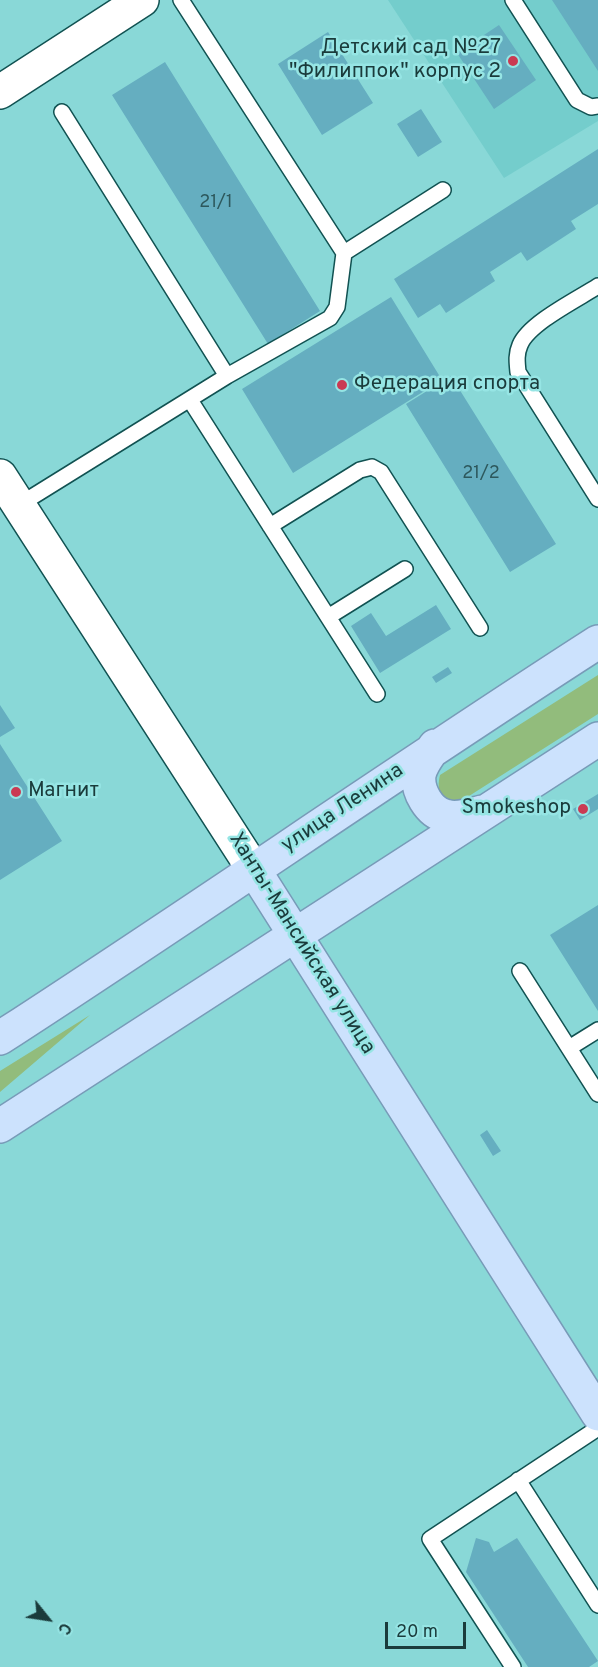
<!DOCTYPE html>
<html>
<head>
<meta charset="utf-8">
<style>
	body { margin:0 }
	#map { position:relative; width:598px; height:1667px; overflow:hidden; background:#89d8d7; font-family:Overpass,sans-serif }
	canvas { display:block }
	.north { position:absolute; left:18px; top:1589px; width:60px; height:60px; -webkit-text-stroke:4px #96e5e4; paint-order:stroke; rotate:120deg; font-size:16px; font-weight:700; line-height:24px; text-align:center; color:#1a3b3b }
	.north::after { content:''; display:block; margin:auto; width:21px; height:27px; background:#1a3b3b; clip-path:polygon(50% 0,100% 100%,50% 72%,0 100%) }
	.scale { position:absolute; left:385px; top:1622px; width:81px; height:27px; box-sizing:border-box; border:3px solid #1a3b3b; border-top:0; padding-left:8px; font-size:18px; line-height:21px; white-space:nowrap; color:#1a3b3b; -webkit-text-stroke:4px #96e5e4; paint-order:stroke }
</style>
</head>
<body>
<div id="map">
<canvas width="598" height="1667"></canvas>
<div class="north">С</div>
<div class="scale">20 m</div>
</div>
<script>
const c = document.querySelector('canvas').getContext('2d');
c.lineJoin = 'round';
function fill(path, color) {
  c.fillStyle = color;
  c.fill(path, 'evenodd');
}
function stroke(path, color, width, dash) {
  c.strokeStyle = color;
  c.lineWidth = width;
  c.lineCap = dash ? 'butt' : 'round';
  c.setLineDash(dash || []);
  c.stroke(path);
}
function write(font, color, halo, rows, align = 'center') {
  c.font = font + ' Overpass,sans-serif';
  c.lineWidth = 5;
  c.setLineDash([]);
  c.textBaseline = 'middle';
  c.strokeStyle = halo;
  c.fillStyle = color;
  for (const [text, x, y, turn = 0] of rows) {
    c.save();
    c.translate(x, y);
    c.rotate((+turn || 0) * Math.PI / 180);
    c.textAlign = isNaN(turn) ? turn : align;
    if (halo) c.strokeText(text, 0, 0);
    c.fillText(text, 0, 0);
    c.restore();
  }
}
fill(new Path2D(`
	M388 0H598V121L504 178Z`), '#74cdcc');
fill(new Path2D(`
	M598 675V714L458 803C441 801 436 791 440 775Z
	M90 1015 0 1092V1071Z`), '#92bc7c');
fill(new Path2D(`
	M552 0H598V71Z
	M499 25 536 80 494 109 457 53Z
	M328 32 373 103 322 135 278 64Z
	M165 62 320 311 268 344 112 95Z
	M421 109 442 142 418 157 397 124Z
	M598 149V204L571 221 576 229 527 261 521 252 490 272 495 281 446 313 440 304 418 318 394 279Z
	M391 297 442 380 293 473 242 389Z
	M451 376 556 544 510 572 406 404Z
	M436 605 451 629 380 673 351 626 371 613 386 636Z
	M448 667 452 673 436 683 432 677Z
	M0 705 15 728 0 737Z
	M0 744 62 841 0 880Z
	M598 794V809L580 820 573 809Z
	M598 905V1011L550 935Z
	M487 1130 501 1151 493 1156 480 1135Z
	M476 1538 489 1542 494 1552 517 1538 598 1661 589 1667H528L466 1572Z`), '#65aec0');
const service = new Path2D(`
	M513 0 577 100 591 107 598 106
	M62 112 227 376
	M344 253 443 190
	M598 286C578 299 529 323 520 345 516 354 517 362 518 372L598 499
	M190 400 377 694
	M19 505 227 376 330 318 337 307 344 253 181 0
	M270 526 360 470 372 467 381 472 480 628
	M328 617 405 569
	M520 971 598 1094
	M569 1048 598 1030
	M518 1480 598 1605
	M513 1667 430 1539 598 1428`);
const secondary = new Path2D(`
	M0 92 142 0
	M0 476 254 870`);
const primary = new Path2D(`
	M435 746C429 755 421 764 419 775 417 791 429 812 445 816 457 820 471 815 482 812
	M254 870 598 1414
	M0 1038C201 908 397 771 598 642
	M0 1126 598 739`);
stroke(service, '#115252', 18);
stroke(secondary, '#115252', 36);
stroke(primary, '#789bb8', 36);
stroke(service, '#fff', 15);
stroke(secondary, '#fff', 33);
stroke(primary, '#cce2fd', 33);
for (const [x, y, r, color] of [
	[513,61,6,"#ca3a53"],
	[342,385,6,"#ca3a53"],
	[16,792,6,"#ca3a53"],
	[583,809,6,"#ca3a53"]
]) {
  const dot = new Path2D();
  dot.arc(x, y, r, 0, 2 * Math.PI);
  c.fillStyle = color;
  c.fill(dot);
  stroke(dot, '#96e5e4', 2);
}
write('18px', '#2d585c', null, [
	["21/1",216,203],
	["21/2",481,474]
]);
write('21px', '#1a3b3b', '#96e5e4', [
	["Детский сад №27",501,49],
	["\"Филиппок\" корпус 2",501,73],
	["Федерация спорта",354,385,"left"],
	["Магнит",28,792,"left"],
	["Smokeshop",571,809]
], 'right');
write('21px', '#1a3b3b', '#96e5e4', [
	["улица Ленина",343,809,-34],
	["Ханты-Мансийская улица",301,944,58]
]);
</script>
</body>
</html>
